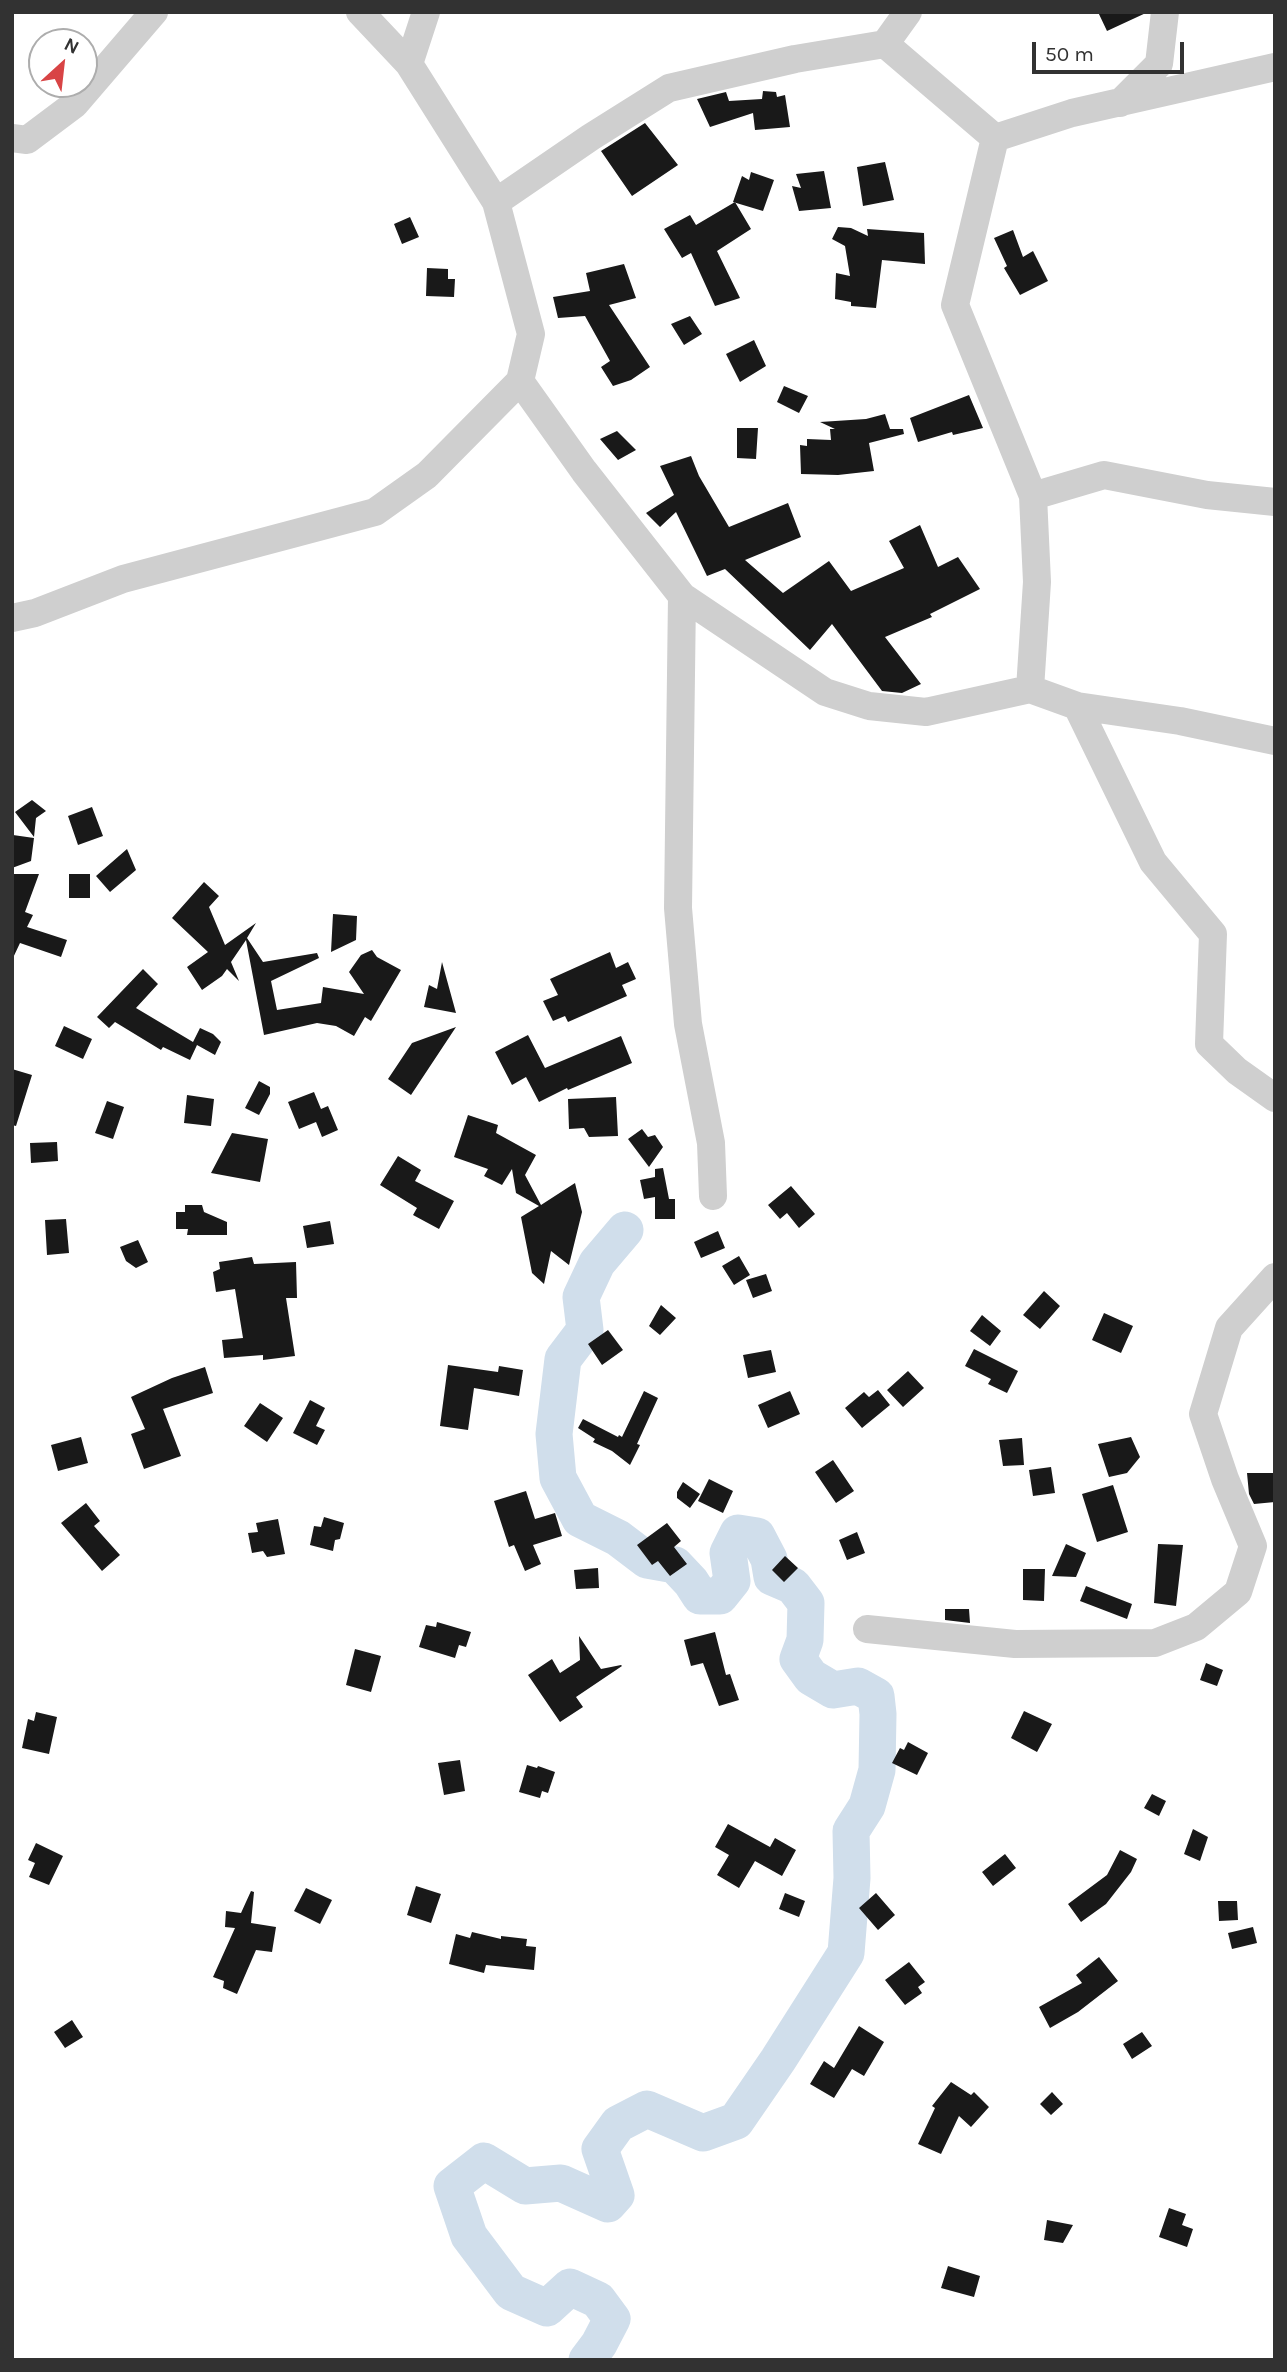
<!DOCTYPE html>
<html>
<head>
<meta charset="utf-8">
<style>
	body { margin:0 }
	#map { position:relative; width:1287px; height:2372px; overflow:hidden; background:#fff; font-family:Karla,sans-serif }
	canvas { display:block }
	.frame { position:absolute; inset:0; border:14px solid #323232; pointer-events:none }
	.north { position:absolute; left:28px; top:28px; width:70px; height:70px; box-sizing:border-box; background:#fff; border:2px solid #adadad; border-radius:50%; rotate:27deg; font-size:19px; font-weight:700; line-height:28px; text-align:center; color:#323232 }
	.north::after { content:''; display:block; margin:auto; width:24px; height:32px; background:#d84445; clip-path:polygon(50% 0,100% 100%,50% 72%,0 100%) }
	.scale { position:absolute; left:1032px; top:42px; width:152px; height:32px; box-sizing:border-box; border:4px solid #323232; border-top:0; padding-left:9px; font-size:21px; line-height:24px; white-space:nowrap; color:#323232; -webkit-text-stroke:5px #fff; paint-order:stroke }
</style>
</head>
<body>
<div id="map">
<canvas width="1287" height="2372"></canvas>
<div class="frame"></div>
<div class="north">N</div>
<div class="scale">50 m</div>
</div>
<script>
const c = document.querySelector('canvas').getContext('2d');
c.lineJoin = 'round';
function stroke(path, color, width, dash) {
  c.strokeStyle = color;
  c.lineWidth = width;
  c.lineCap = dash ? 'butt' : 'round';
  c.setLineDash(dash || []);
  c.stroke(path);
}
function fill(path, color) {
  c.fillStyle = color;
  c.fill(path, 'evenodd');
}
stroke(new Path2D(`
	M587 2360 599 2344 612 2319 598 2300 570 2287 547 2308 511 2292 469 2236 452 2186 484 2161 525 2186 561 2183 608 2204 616 2195 600 2149 618 2124 647 2109 703 2133 736 2121 778 2060 846 1953 852 1878 851 1831 867 1806 877 1770 878 1714 876 1696 858 1686 833 1690 811 1677 798 1659 805 1640 806 1603 793 1586 772 1577 769 1559 757 1536 738 1533 728 1553 732 1581 720 1596H700L691 1582 675 1565 647 1560 618 1538 580 1519 558 1478 554 1434 563 1359 585 1330 581 1297 597 1263 625 1230`), '#d0deeb', 37);
fill(new Path2D(`
	M1098 12H1148L1107 31Z
	M763 91 776 92 777 97 785 95 790 127 755 130 753 113 710 127 697 99 726 92 729 101 762 99Z
	M645 123 678 165 632 196 601 151Z
	M885 162 894 200 863 206 857 167Z
	M824 171 831 208 799 211 792 186 801 188 796 174Z
	M751 172 774 180 763 211 733 202 742 176 749 180Z
	M735 202 751 229 717 251 740 298 715 306 691 253 682 258 664 229 690 215 696 225Z
	M410 217 419 237 402 244 394 224Z
	M838 227 851 228 868 236 867 229 924 233 925 264 882 260 876 308 851 306V302L835 299 836 273 850 276 845 246 832 239Z
	M1013 230 1023 257 1033 251 1048 281 1020 295 1004 268 1007 266 994 238Z
	M624 264 636 298 609 305 650 367 631 380 613 386 601 367 610 361 585 316 558 318 553 297 590 291 586 273Z
	M427 268 448 269V279H455L454 297 426 296Z
	M690 316 702 334 684 345 671 324Z
	M754 340 766 366 740 382 726 354Z
	M784 386 808 396 799 413 777 402Z
	M969 395 983 428 953 435 952 432 918 442 910 418Z
	M885 414 890 429H903L904 434 869 443 874 471 838 475 801 474 800 445 807 446V439L831 440 830 429H835L820 422 866 419Z
	M737 428H758L756 459 737 458Z
	M617 431 636 450 618 460 600 439Z
	M691 456 699 476 729 527 788 503 801 537 745 560 783 593 829 561 851 591 904 568 889 541 920 525 938 567 958 557 980 589 930 614 932 617 885 637 921 684 902 693 882 691 832 624 810 650 725 569 707 576 676 512 660 527 646 513 674 495 660 466Z
	M32 800 46 811 36 818 34 837 15 812Z
	M92 807 103 836 78 845 68 816Z
	M13 835 34 838 31 861 12 868Z
	M127 849 136 870 110 892 96 876Z
	M12 874H39L25 912 33 915 27 927 67 940 61 957 20 943 12 960Z
	M69 874H90V898H69Z
	M204 882 219 896 209 907 225 945 256 923 247 938 263 962 317 953 319 958 271 981 277 1010 321 1003 323 987 364 994 349 972 361 955 372 950 377 957 401 970 371 1021 365 1017 354 1036 336 1026 317 1023 264 1035 246 940 231 962 239 981 227 969 222 976 202 990 187 967 208 952 172 918Z
	M333 914 357 916 356 940 331 952Z
	M610 952 616 968 628 962 636 979 622 985 627 996 568 1022 565 1016 553 1021 543 1001 558 995 550 979Z
	M442 962 456 1013 424 1007 429 985 437 989Z
	M143 969 158 984 136 1008 193 1042 200 1028 213 1034 221 1042 215 1055 197 1045 190 1060 163 1047 161 1050 115 1022 109 1028 97 1017Z
	M64 1026 92 1039 83 1059 55 1046Z
	M456 1027 411 1095 388 1079 412 1043Z
	M528 1035 545 1068 621 1036 632 1063 568 1090 567 1088 539 1102 526 1077 512 1085 495 1052Z
	M12 1069 32 1075 16 1126 12 1125Z
	M259 1081 270 1087V1094L259 1115 245 1108Z
	M314 1092 321 1109 328 1106 338 1130 322 1137 316 1122 299 1129 288 1102Z
	M187 1095 214 1099 211 1126 184 1123Z
	M616 1097 618 1136 589 1137 584 1128 569 1129 568 1099Z
	M107 1101 124 1107 113 1139 95 1133Z
	M468 1115 498 1125 496 1133 536 1155 525 1175 541 1205 575 1183 582 1212 569 1265 551 1251 544 1284 532 1273 521 1217 539 1206 516 1193 512 1169 502 1185 484 1176 488 1169 454 1157Z
	M642 1129 648 1137 655 1135 663 1147 649 1167 628 1139Z
	M232 1133 268 1139 260 1182 211 1173Z
	M57 1142 58 1161 31 1163 30 1143Z
	M398 1156 421 1170 415 1181 454 1201 439 1229 413 1215 417 1208 380 1185Z
	M663 1168 669 1199H675V1219H655V1197L644 1199 640 1180 655 1177V1169Z
	M791 1186 815 1214 799 1228 787 1213 780 1219 768 1205Z
	M185 1205H202L204 1212 227 1222V1235H187L188 1229H176V1212H185Z
	M66 1219 69 1253 47 1255 45 1220Z
	M330 1221 334 1244 307 1248 303 1226Z
	M718 1231 725 1248 701 1258 694 1242Z
	M138 1240 148 1262 136 1268 126 1261 120 1247Z
	M739 1256 750 1275 734 1285 722 1266Z
	M252 1257 254 1264 296 1262 297 1298H286L295 1356 263 1360V1355L224 1358 222 1340 243 1338 235 1289 216 1292 213 1272 220 1269 219 1262Z
	M766 1274 772 1291 753 1298 746 1280Z
	M1044 1291 1060 1306 1040 1329 1023 1315Z
	M661 1305 676 1318 660 1335 649 1326Z
	M1104 1313 1133 1326 1121 1353 1092 1340Z
	M982 1315 1001 1331 990 1346 970 1331Z
	M608 1330 623 1350 602 1365 588 1344Z
	M974 1349 1018 1371 1007 1393 988 1384 991 1379 965 1366Z
	M771 1350 776 1372 748 1378 743 1355Z
	M448 1365 498 1372 499 1366 523 1370 519 1396 474 1388 468 1430 440 1426Z
	M205 1367 213 1393 163 1409 181 1456 144 1469 131 1434 145 1429 131 1397 172 1378Z
	M908 1371 924 1388 903 1407 887 1390Z
	M878 1390 890 1405 862 1428 845 1408 864 1392 869 1397Z
	M644 1391 658 1398 637 1444 640 1445 630 1465 612 1451 593 1442 595 1439 578 1428 583 1419 618 1437 619 1435 622 1437Z
	M790 1391 800 1414 768 1428 758 1405Z
	M310 1400 325 1408 316 1426 325 1430 317 1445 293 1433Z
	M260 1403 283 1418 267 1442 244 1426Z
	M81 1437 88 1463 58 1471 51 1445Z
	M1131 1437 1140 1457 1127 1473 1109 1477 1098 1444Z
	M1022 1438 1024 1465 1003 1466 999 1440Z
	M833 1460 854 1491 836 1503 815 1472Z
	M1051 1467 1055 1493 1033 1496 1029 1470Z
	M1247 1473H1275V1502L1254 1504 1249 1494Z
	M709 1479 733 1491 723 1513 698 1501Z
	M683 1482 700 1494 690 1508 677 1498V1492Z
	M1113 1485 1128 1532 1097 1542 1082 1494Z
	M526 1491 535 1519 555 1513 562 1536 533 1545 541 1564 525 1571 514 1545 509 1547 494 1501Z
	M86 1503 100 1521 94 1526 120 1555 102 1571 61 1523Z
	M324 1517 344 1523 340 1539 335 1540 333 1551 310 1545 314 1526 321 1527Z
	M278 1519 285 1554 267 1557 263 1551 252 1553 248 1533 258 1532 256 1523Z
	M667 1523 681 1541 674 1547 687 1564 670 1576 658 1561 652 1565 637 1545Z
	M857 1532 865 1553 847 1560 839 1540Z
	M1066 1544 1086 1553 1076 1577 1052 1576Z
	M1158 1544 1183 1545 1176 1606 1154 1603Z
	M785 1556 798 1568 784 1582 772 1570Z
	M598 1568 599 1588 576 1589 574 1570Z
	M1023 1569H1045L1044 1601 1023 1600Z
	M1086 1586 1132 1604 1127 1619 1080 1601Z
	M945 1609H969L970 1623 945 1620Z
	M437 1622 471 1632 466 1647 459 1645 455 1658 419 1647 426 1625 436 1627Z
	M715 1632 726 1675 730 1674 739 1700 719 1706 703 1663 691 1666 684 1640Z
	M579 1636 601 1669 621 1665 622 1666 576 1697 583 1707 560 1722 528 1675 552 1659 560 1673 580 1660Z
	M355 1649 381 1656 371 1692 346 1685Z
	M1206 1663 1223 1670 1217 1686 1200 1680Z
	M1024 1711 1052 1724 1037 1752 1011 1738Z
	M36 1712 57 1717 49 1754 22 1748 28 1719 34 1721Z
	M908 1742 928 1753 917 1775 892 1763 900 1748 904 1750Z
	M460 1760 465 1791 444 1795 438 1763Z
	M527 1765 537 1768 538 1766 555 1772 548 1793 542 1791 540 1798 519 1792Z
	M1152 1794 1166 1801 1159 1816 1144 1808Z
	M728 1824 770 1847 775 1838 796 1850 782 1876 755 1861 739 1888 717 1875 729 1855 715 1847Z
	M1193 1829 1208 1837 1200 1861 1184 1854Z
	M36 1843 63 1856 49 1885 29 1877 35 1863 28 1860Z
	M1120 1850 1137 1859 1131 1872 1106 1904 1081 1922 1068 1904 1107 1875Z
	M1005 1854 1016 1868 993 1886 982 1872Z
	M416 1886 441 1894 431 1923 407 1915Z
	M306 1888 332 1900 320 1924 294 1911Z
	M251 1891 254 1892 251 1923 276 1927 272 1952 256 1950 237 1994 223 1988 224 1981 213 1977 235 1928 225 1927 226 1911 241 1913Z
	M785 1893 805 1901 799 1917 779 1909Z
	M876 1893 895 1915 878 1930 859 1908Z
	M1218 1901H1237L1238 1920 1219 1921Z
	M1253 1927 1257 1943 1232 1949 1228 1933Z
	M472 1932 501 1939V1936L527 1939 526 1946 536 1947 534 1970 486 1965 484 1973 449 1964 456 1934 470 1938Z
	M1099 1957 1118 1981 1078 2012 1050 2028 1039 2007 1082 1983 1076 1975Z
	M909 1962 925 1982 918 1987 922 1993 905 2005 885 1980Z
	M72 2020 83 2037 65 2048 54 2032Z
	M859 2026 884 2042 864 2076 852 2069 834 2098 810 2084 824 2061 834 2068Z
	M1142 2032 1152 2046 1132 2059 1123 2044Z
	M951 2082 971 2095 974 2092 989 2107 971 2127 959 2116 941 2154 918 2144 935 2108 932 2106Z
	M1052 2092 1063 2104 1051 2115 1040 2104Z
	M1169 2208 1186 2214 1182 2225 1193 2229 1187 2247 1159 2237Z
	M1047 2220 1073 2225 1063 2243 1044 2240Z
	M948 2266 980 2276 974 2297 941 2288Z`), '#191919');
stroke(new Path2D(`
	M885 44 908 12
	M409 64 426 12
	M1120 103 1159 64 1165 12
	M12 138 27 140 75 104 154 12
	M995 138 955 305 1033 496 1037 582 1030 689
	M496 202 591 137 669 88 795 59 885 44 995 138 1072 113 1275 67
	M520 381 584 471 682 596 825 692 869 706 926 712 1030 689 1077 706 1180 721 1275 741
	M1033 496 1104 475 1207 495 1275 502
	M682 596 678 908 688 1024 711 1143 713 1196
	M12 618 35 613 123 579 375 512 427 475 520 381 531 334 496 202 409 64 360 12
	M1077 706 1153 862 1213 934 1209 1044 1237 1071 1275 1098
	M867 1629 1015 1644 1155 1643 1196 1627 1238 1592 1253 1546 1225 1479 1203 1414 1229 1328 1275 1277`), '#cfcfcf', 28);
</script>
</body>
</html>
